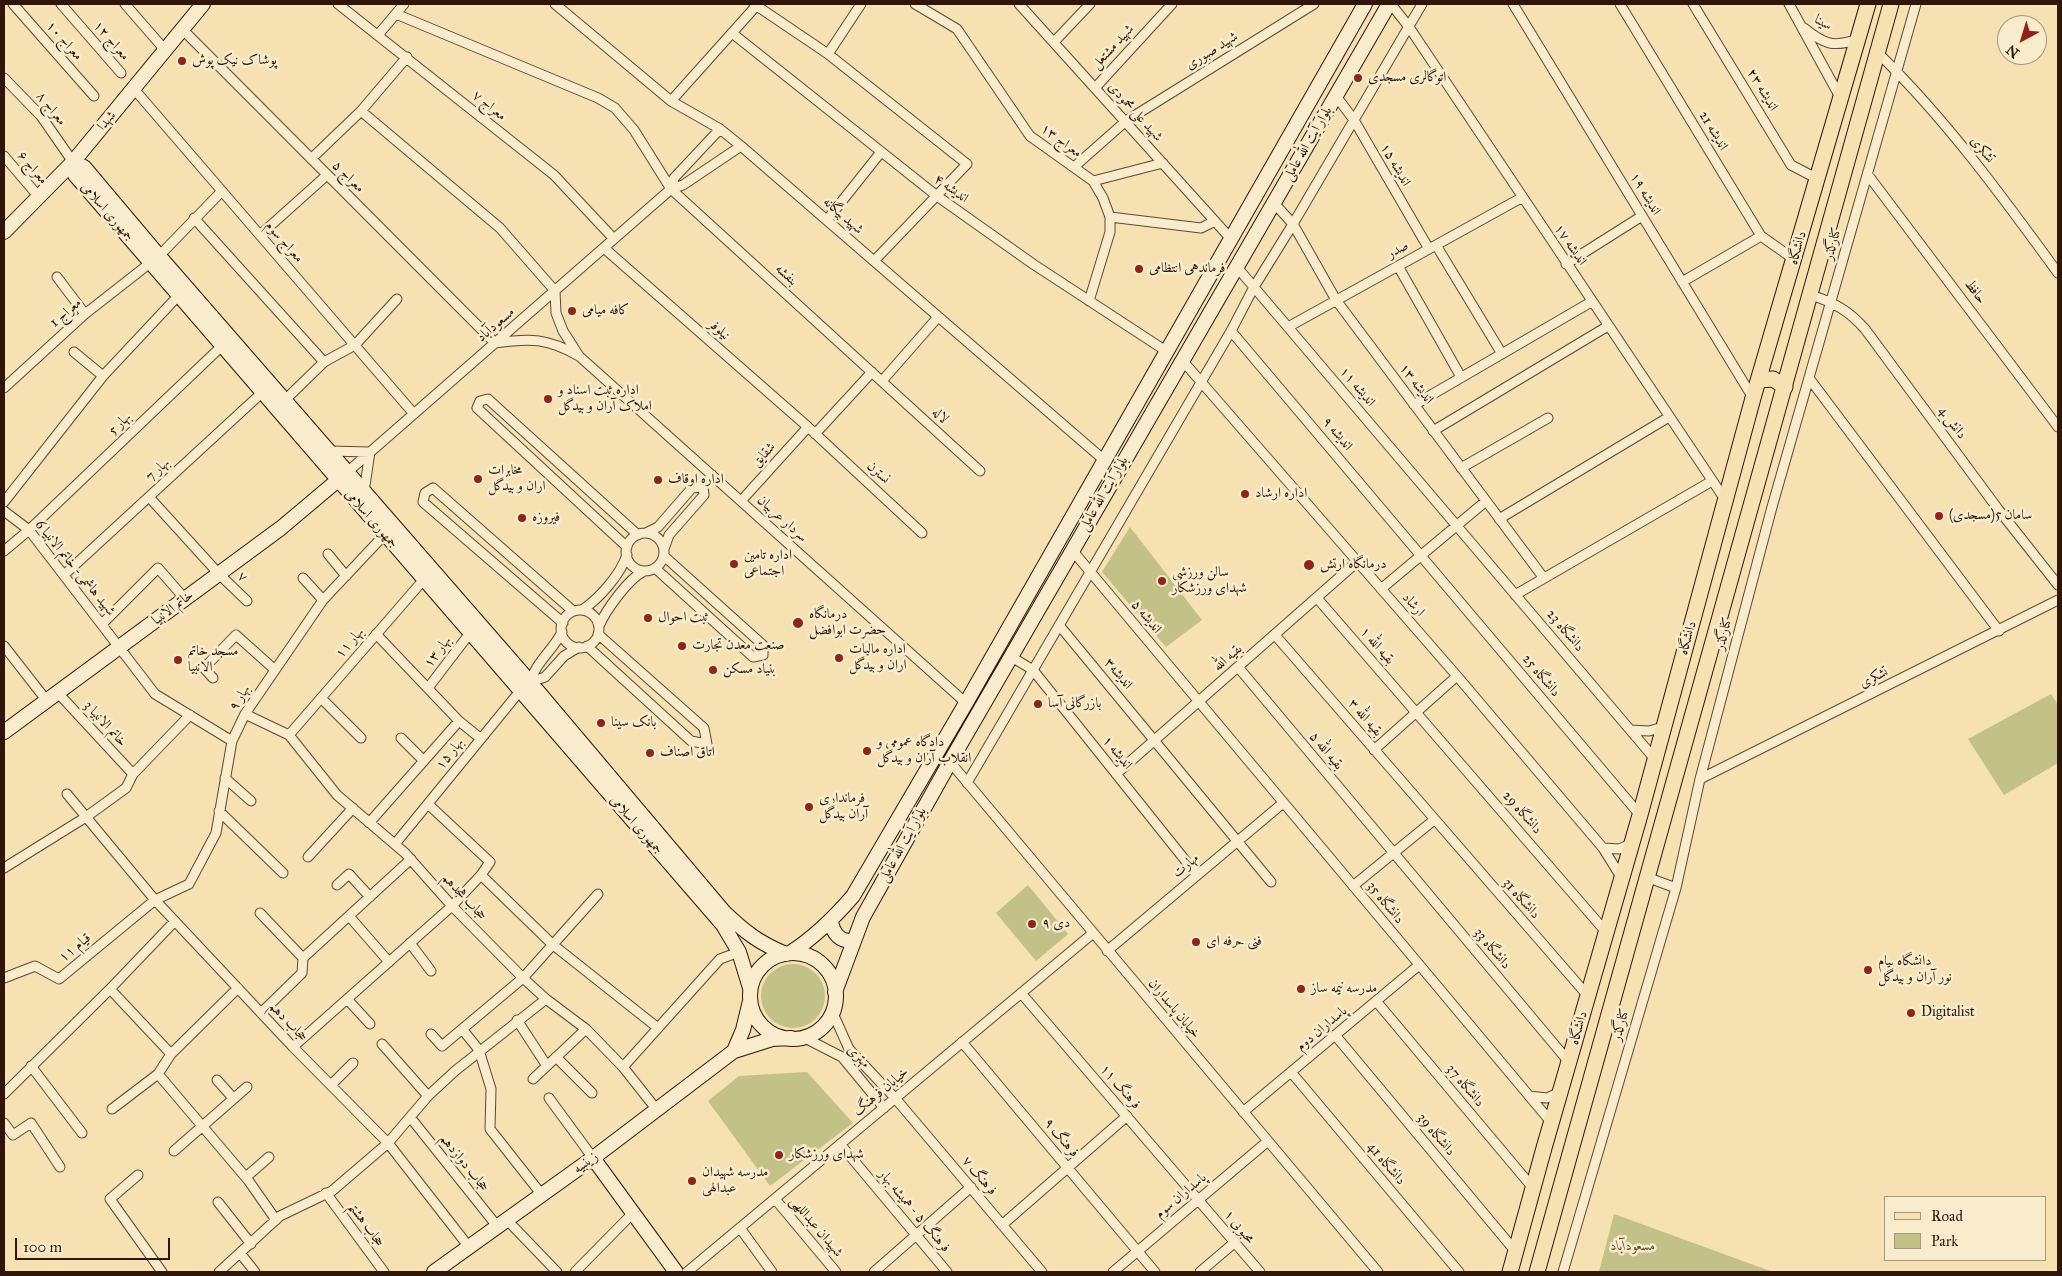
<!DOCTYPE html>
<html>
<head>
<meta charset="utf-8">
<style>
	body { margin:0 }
	#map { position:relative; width:2062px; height:1276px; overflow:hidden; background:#f5e1b2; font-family:"IM FELL Great Primer",serif }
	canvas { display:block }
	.frame { position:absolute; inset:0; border:5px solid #2f150a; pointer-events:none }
	.legend { position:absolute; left:1884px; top:1196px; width:162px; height:65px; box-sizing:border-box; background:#f8eccd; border:1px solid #a8967f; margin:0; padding:6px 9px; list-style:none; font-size:15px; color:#2f150a }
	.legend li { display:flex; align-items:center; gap:10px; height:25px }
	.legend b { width:25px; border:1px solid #a8967f }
	.north { position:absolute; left:1997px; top:15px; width:50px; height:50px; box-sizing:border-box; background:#f8eccd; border:1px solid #a8967f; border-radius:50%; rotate:219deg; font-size:14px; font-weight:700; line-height:20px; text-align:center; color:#2f150a }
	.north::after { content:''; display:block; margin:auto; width:18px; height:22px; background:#8f2418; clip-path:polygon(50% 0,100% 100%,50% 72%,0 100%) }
	.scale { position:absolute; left:15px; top:1238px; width:155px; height:22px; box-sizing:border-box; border:2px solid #2f150a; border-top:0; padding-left:6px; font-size:15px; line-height:18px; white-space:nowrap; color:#2f150a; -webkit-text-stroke:4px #f8eccd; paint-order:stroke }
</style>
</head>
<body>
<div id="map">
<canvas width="2062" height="1276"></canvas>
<div class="frame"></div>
<ul class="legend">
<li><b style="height:6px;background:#f5e1b2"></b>Road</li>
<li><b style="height:14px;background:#c1c188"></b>Park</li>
</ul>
<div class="north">N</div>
<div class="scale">100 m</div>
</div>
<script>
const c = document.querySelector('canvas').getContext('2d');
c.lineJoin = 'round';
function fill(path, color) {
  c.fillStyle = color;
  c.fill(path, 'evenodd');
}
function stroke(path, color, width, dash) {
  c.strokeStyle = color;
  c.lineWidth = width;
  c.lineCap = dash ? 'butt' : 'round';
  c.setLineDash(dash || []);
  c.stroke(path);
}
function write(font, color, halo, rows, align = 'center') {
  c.font = font + ' "IM FELL Great Primer",Amiri,serif';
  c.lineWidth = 5;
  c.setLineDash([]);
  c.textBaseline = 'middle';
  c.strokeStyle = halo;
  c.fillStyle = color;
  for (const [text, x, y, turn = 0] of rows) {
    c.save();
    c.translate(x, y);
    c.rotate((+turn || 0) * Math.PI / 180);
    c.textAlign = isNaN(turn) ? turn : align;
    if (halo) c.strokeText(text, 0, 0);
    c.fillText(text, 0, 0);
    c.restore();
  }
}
fill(new Path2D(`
	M1130 527 1202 620 1166 647 1102 572Z
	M2051 694 2058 705V763L2004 795 1968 739Z
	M1028 885 1068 934 1036 961 996 913Z
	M761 996a32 32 0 1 1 64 0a32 32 0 1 1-64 0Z
	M807 1072 853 1123 770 1186 708 1101 739 1076Z
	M1614 1214 1773 1272H1599Z`), '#c1c188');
const street = new Path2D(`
	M13 4 94 96
	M61 4 121 73
	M125 4 165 50
	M338 4 554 175 614 239
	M555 4 671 101 720 129 741 146 1104 460
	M754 4 828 54 967 164 874 261
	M915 4 957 29 1030 136 1093 181 1103 198 1110 217V232L1089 301
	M1019 4 1231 239
	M1391 4 1409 27 1726 501
	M1513 4 1753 398
	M1620 4 1761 236 1795 260
	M1693 4 1791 165 1818 179
	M1789 4 1840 97
	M396 14 598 98 615 108 634 130 671 189 980 471
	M1804 28C1824 44 1833 48 1858 39
	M182 29 495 343C531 338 547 338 579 356L563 331 556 313 555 291 500 228 361 111
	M732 33 937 196 1033 264 1166 351
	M378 35 404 4
	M1054 42 1090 4
	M1877 52C1945 118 2002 196 2058 273
	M828 54 861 4
	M4 78 41 116 73 162
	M1095 88 1172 4
	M134 89 414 414
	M1336 96 1354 120 1429 249
	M671 101 757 5
	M4 156 39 197
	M311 159 361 111 407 57
	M1074 167 1126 121 1314 4
	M1868 175 2058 427
	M1093 181 1163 163
	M671 189 674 178 720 129
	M1274 203 1293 224 1336 300 1543 577
	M1110 217 1201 228 1215 221
	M194 218 324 362
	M827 220 881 152
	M260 235 327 175
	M1436 245 1502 354
	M604 248 808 427 922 533
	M1566 264 1642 216
	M1236 266 1654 758
	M1398 266 1461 377
	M57 277 85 314
	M1682 282 1761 236
	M1810 295C1834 302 1849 311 1865 329L1998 509 2058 585
	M1288 327 1521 198
	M1231 331 1640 815
	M74 352 103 376
	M579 356 966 703
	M1182 360 1457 676 1603 848 1621 877
	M1809 378 1999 631
	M882 381 938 317
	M4 388 85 314 159 256 222 191
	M285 400 324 362 355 345 397 299
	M1414 405 1591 302
	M1433 431 1608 326
	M815 434 872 372
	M328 451 370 452 364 492
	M1461 468 1548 418
	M344 475 671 189 683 185 741 146
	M149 497 219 574 247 601
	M741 501 808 427
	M4 502 103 376 178 296
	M4 511 29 530 155 694 232 741
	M1499 519 1669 417
	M646 533 658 527 692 488 703 487
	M626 552a19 19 0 1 1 38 0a19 19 0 1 1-38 0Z
	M627 547 477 408 480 401 488 399 638 535
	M664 549 669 535 704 495 703 487 712 475
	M1072 550 1551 1122
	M4 551 29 530 225 343
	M328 554 346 576
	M655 568 753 657 763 655V645L664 556
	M64 575 266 389
	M303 578 323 600
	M1381 589 1486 501
	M1515 595 1712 481
	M1317 598 1606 932
	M582 610C599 599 620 575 627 555
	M561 629a19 19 0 1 1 38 0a19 19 0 1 1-38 0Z
	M563 623 423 502 425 493 433 488 573 611
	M102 624 158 568 185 599
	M1059 625 1271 882
	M599 626C606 610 628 579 644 571
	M376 634 459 721 480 738
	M1275 635 1588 996
	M4 646 47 701
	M587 646 691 741 707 744 704 728 598 634
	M1010 656 1033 670 1197 875
	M1238 667 1569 1062
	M213 678 204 668 236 635 274 669
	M530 682C536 662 553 650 562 632
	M428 688 470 633
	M58 693 133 774
	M321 698 361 738
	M245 714 289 735 337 795 405 853 452 906 523 978 546 999 586 1029 623 1067 657 1110
	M1631 730 1649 731 1663 727
	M289 735 426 577
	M401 738 424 761
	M1374 750 1457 676
	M950 762 1378 1272
	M1116 774 1357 562
	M225 778 251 801
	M1700 779 2058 600
	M967 783 1231 331 1254 287 1293 224 1422 4
	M67 794 155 900 293 1047 388 1143 469 1247
	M428 804 490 862 481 875 552 944 658 1028
	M219 811 283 873
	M369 823 459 721
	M395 844 520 691 530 682 545 677 564 656 579 647
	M1603 848 1619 849 1631 844
	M308 857 353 808
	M4 868 86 817 126 788 133 774 190 715
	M1649 878 1676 888
	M337 885 349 874 370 897
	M1353 886 1434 820
	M260 913 303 958 411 859
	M349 916 389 962
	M410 943 431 971
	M1107 951 1283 803
	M4 978 35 966 59 979 155 900 189 884 216 833 232 741 245 714 323 600 388 531
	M110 989 171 1054
	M1021 993 1260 1272
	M347 999 370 1024
	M1376 1001 1533 1188
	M832 1011 849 1049 895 1098 1042 1272
	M261 1013 302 973 303 958
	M517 1020 547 1066
	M462 1029 479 1050 491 1089 490 1129 542 1195
	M431 1034 442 1046 523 978 598 894
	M1335 1035 1516 1252
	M803 1037 842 1057 884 1108
	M962 1042 1155 1272
	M382 1044 428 1096
	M293 1047 452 906 481 875
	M556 1057 592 1093
	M31 1066 82 1133
	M623 1067 720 959 739 952
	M1291 1072 1459 1272
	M158 1074 248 1180
	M533 1079 586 1029
	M217 1080 233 1098
	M331 1085 353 1063
	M4 1094 110 989 175 921
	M1529 1096 1547 1098 1560 1092
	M549 1098 593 1158
	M112 1109 158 1074 171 1054 238 988
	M1243 1112 1418 966
	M410 1117 497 1226
	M4 1123 13 1135 31 1123 60 1167
	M840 1144 947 1272
	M174 1151 247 1087
	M269 1157 246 1177 276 1220
	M138 1175 110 1199 162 1272
	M326 1193 384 1272
	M775 1199 836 1272
	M218 1202 251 1244
	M507 1220 557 1272
	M1002 1225 1127 1116
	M740 1228 772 1272
	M240 1253 255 1272
	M219 1272 280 1216 332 1191 388 1143 428 1096 455 1071 546 999
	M575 1272 634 1212
	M687 1272 1092 934
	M874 1272 971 1187
	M1113 1272 1268 1141
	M1200 1272 1234 1243
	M1563 1272 1676 888 1700 779 1772 507 1916 4`);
const secondary = new Path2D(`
	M73 162 75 175 723 925 739 952 750 988
	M73 162 84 167 159 256 530 682 724 912C745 932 759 943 786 954
	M4 232 73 162 203 4
	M4 732 281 528 338 480
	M831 921C833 934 840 942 854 941
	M790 953C815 937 834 918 853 896L966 703 1365 4
	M750 996a43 43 0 1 1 86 0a43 43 0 1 1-86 0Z
	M835 992 863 917 950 762 1389 4
	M734 1051 743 1030 750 1001
	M593 1158 676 1272
	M434 1272 593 1158 734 1051 772 1039 791 1038`);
const primary = new Path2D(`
	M1759 380 1773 379 1785 387
	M1510 1272 1544 1148 1640 815 1753 398 1868 4
	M1537 1272 1891 4`);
stroke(street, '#604834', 11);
stroke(secondary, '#2f150a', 16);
stroke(primary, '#2f150a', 17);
stroke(street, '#f8eccd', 9);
stroke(secondary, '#f8eccd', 14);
stroke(primary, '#f5e1b2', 15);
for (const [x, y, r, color] of [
	[182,61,5,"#8f2418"],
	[1358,78,5,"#8f2418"],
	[1139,269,5,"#8f2418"],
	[572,311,5,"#8f2418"],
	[548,399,5,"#8f2418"],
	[478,479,5,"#8f2418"],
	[658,480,5,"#8f2418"],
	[1245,494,5,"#8f2418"],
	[1939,516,5,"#8f2418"],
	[522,518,5,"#8f2418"],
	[734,564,5,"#8f2418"],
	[1309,565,6,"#8f2418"],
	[1162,581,5,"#8f2418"],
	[648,618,5,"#8f2418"],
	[798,623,6,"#8f2418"],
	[682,646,5,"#8f2418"],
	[839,658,5,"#8f2418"],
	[178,660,5,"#8f2418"],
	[713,670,5,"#8f2418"],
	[1038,704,5,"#8f2418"],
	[601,723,5,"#8f2418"],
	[867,751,5,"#8f2418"],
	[650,753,5,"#8f2418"],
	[809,807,5,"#8f2418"],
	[1032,924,5,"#8f2418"],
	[1196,942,5,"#8f2418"],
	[1868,970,5,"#8f2418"],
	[1301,989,5,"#8f2418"],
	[1911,1013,5,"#8f2418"],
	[779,1155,5,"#8f2418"],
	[692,1181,5,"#8f2418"]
]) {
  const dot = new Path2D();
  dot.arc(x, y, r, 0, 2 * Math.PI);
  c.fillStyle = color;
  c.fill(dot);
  stroke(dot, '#f8eccd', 2);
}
write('14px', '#2f150a', '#f8eccd', [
	["سینا",1823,23,28],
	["معراج ۱۰",64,41,48],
	["معراج ۱۲",111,41,49],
	["شهید مشتعل",1113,47,-47],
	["شهید صبوری",1212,51,-32],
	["اندیشه ۲۳",1762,90,59],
	["معراج ۷",489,106,39],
	["معراج ۸",51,109,51],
	["شهید علی محمودی",1135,112,48],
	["شهدا",107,121,-50],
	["اندیشه 21",1713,131,59],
	["معراج ۱۳",1061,141,36],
	["بلوار آیت‌ الله عاملی",1308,144,-60],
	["تشکری",1982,150,51],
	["اندیشه ۱۵",1395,165,60],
	["معراج ۶",32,168,49],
	["معراج ۵",348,177,45],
	["اندیشه ۴",951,189,36],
	["اندیشه ۱۹",1645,194,59],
	["جمهوری اسلامی",107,212,49],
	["شهید بیگانه",843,216,41],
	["معراج سوم",284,242,49],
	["کنارگذر",1833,244,-74],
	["اندیشه ۱۷",1570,245,56],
	["دانشگاه",1798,248,-74],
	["صدر",1398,250,-29],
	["بنفشه",786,275,42],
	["حافظ",1975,292,53],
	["معراج 1",66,313,-41],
	["مسعودآباد",496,325,-41],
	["نیلوفر",719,330,41],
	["اندیشه ۱۳",1416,384,53],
	["اندیشه ۱۱",1357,387,50],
	["لاله",940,416,43],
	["دانش 4",1952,423,53],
	["بهار 5",120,424,-44],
	["اندیشه ۹",1337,434,50],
	["شقایق",764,455,-48],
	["بهار 7",158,470,-43],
	["نسترن",878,473,43],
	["بلوار آیت‌ الله عاملی",1104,494,-60],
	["جمهوری اسلامی",371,519,49],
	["سردار عربیان",782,519,42],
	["شهید هاشمی- خاتم الانبیا 6",75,568,51],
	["۷",242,577,44],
	["ارشاد",1413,605,49],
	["خاتم الانبیا",173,608,-37],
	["اندیشه ۵",1146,617,50],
	["دانشگاه 23",1565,631,50],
	["کنارگذر",1724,634,-75],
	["دانشگاه",1688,638,-74],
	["بهار ۱۱",350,643,-49],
	["بقیه الله ۱",1377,646,49],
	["بهار ۱۳",438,652,-53],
	["بقیه الله",1228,658,-41],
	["اندیشه۳",1118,674,50],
	["دانشگاه 25",1541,676,50],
	["تشکری",1874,678,-26],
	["بهار ۹",240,698,-58],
	["بقیه الله ۳",1365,718,49],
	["خاتم الانبیا 3",105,724,47],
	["بقیه الله ۵",1326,751,50],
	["اندیشه ۱",1117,753,51],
	["بهار ۱۵",450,754,-52],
	["دانشگاه 29",1522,813,49],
	["جمهوری اسلامی",636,825,49],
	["بلوار آیت‌ الله عاملی",903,845,-61],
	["مهارت",1186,866,-40],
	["حجاب هجدهم",464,897,47],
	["دانشگاه 31",1521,899,49],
	["دانشگاه 35",1385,903,51],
	["قیام ۱۱",75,948,-39],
	["دانشگاه 33",1492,949,50],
	["خیابان پاسداران",1174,1009,50],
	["حجاب دهم",288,1022,46],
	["کنارگذر",1621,1025,-74],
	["دانشگاه",1579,1028,-74],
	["پاسداران دوم",1322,1029,-40],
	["مهتری",858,1057,45],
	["دانشگاه 37",1465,1086,50],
	["فرهنگ ۱۱",1120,1087,49],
	["خیابان فرهنگ",881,1092,-40],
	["دانشگاه 39",1436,1135,50],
	["فرهنگ ۹",1061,1138,50],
	["حجاب دوازدهم",464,1163,51],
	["زینبیه",586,1163,-36],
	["دانشگاه 41",1386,1164,50],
	["فرهنگ ۷",979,1176,50],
	["پاسداران سوم",1181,1196,-40],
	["فرهنگ ۵ - همیشه بهار",914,1211,50],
	["حجاب هشتم",366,1225,54],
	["شهیدان عبداللهی",816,1227,50],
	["محبوبی ۱",1239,1227,50]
]);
write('14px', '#2f150a', '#f8eccd', [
	["پوشاک نیک پوش",192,61],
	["اتوگالری مسجدی",1368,78],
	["فرماندهی انتظامی",1149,269],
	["کافه میامی",582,311],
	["اداره ثبت اسناد و",558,391],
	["املاک آران و بیدگل",558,407],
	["مخابرات",488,471],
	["اران و بیدگل",488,487],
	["اداره اوقاف",668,480],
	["اداره ارشاد",1255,494],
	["سامان 5(مسجدی)",1949,516],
	["فیروزه",532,518],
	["اداره تامین",744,556],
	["اجتماعی",744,572],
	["درمانگاه ارتش",1320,565],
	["سالن ورزشی",1172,573],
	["شهدای ورزشکار",1172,589],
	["درمانگاه",809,615],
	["حضرت ابوافضل",809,631],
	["ثبت احوال",658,618],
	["صنعت معدن تجارت",692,646],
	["اداره مالیات",849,650],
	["اران و بیدگل",849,666],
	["مسجد خاتم",188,652],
	["الانبیا",188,668],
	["بنیاد مسکن",723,670],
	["بازرگانی آسا",1048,704],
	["بانک سینا",611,723],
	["دادگاه عمومی و",877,743],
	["انقلاب آران و بیدگل",877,759],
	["اتاق اصناف",660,753],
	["فرمانداری",819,799],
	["آران بیدگل",819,815],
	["۹ دی",1042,924],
	["فنی حرفه ای",1206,942],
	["دانشگاه پیام",1878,962],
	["نور آران و بیدگل",1878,978],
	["مدرسه نیمه ساز",1311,989],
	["Digitalist",1921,1013],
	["شهدای ورزشکار",789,1155],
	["مدرسه شهیدان",702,1173],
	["عبدالهی",702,1189]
], 'left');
write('italic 14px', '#5b4930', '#f8eccd', [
	["مسعودآباد",1633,1247]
]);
</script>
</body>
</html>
